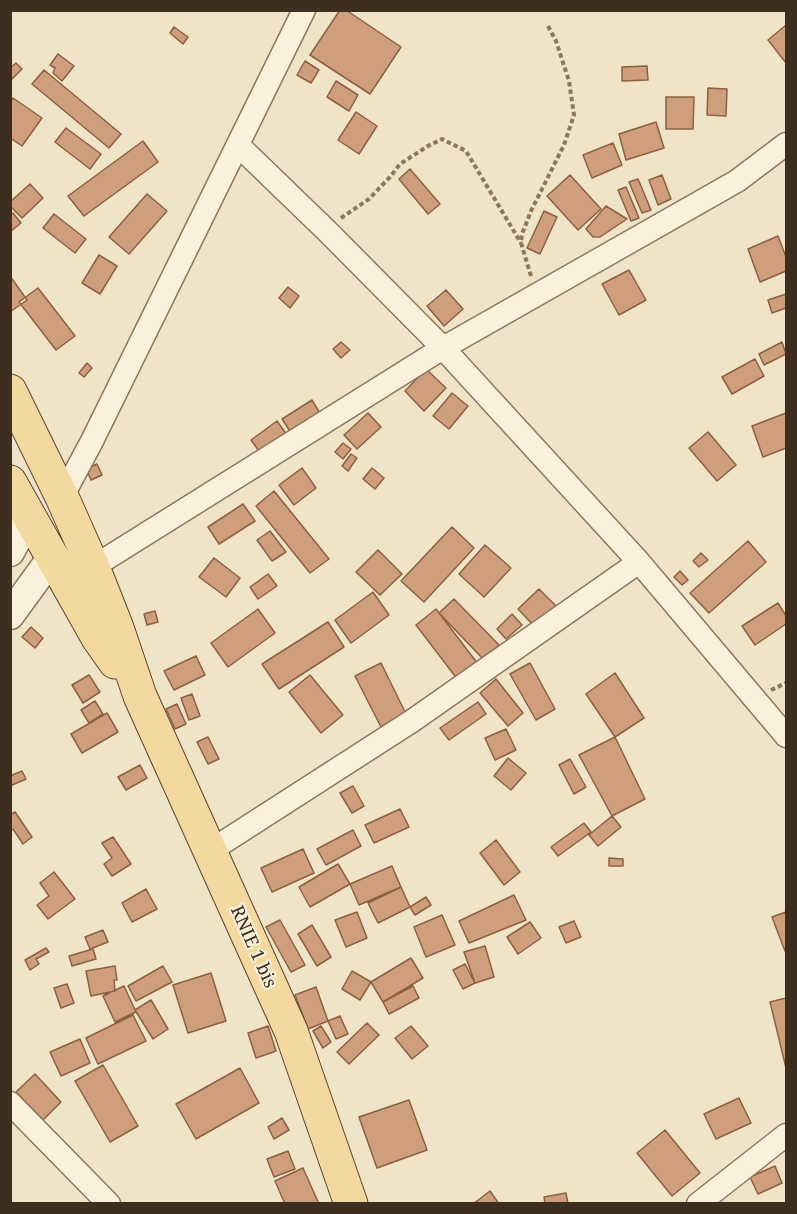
<!DOCTYPE html>
<html>
<head>
<meta charset="utf-8">
<style>
	body { margin:0 }
	#map { position:relative; width:797px; height:1214px; overflow:hidden; background:#f0e4c8; font-family:"Noto Serif",serif }
	canvas { display:block }
	.frame { position:absolute; inset:0; border:12px solid #3d2e20; pointer-events:none }
</style>
</head>
<body>
<div id="map">
<canvas width="797" height="1214"></canvas>
<div class="frame"></div>
</div>
<script>
const c = document.querySelector('canvas').getContext('2d');
c.lineJoin = 'round';
function fill(path, color) {
  c.fillStyle = color;
  c.fill(path, 'evenodd');
}
function stroke(path, color, width, dash) {
  c.strokeStyle = color;
  c.lineWidth = width;
  c.lineCap = dash ? 'butt' : 'round';
  c.setLineDash(dash || []);
  c.stroke(path);
}
function write(font, color, halo, rows, align = 'center') {
  c.font = font + ' "Noto Serif",serif';
  c.lineWidth = 4.5;
  c.setLineDash([]);
  c.textBaseline = 'middle';
  c.strokeStyle = halo;
  c.fillStyle = color;
  for (const [text, x, y, turn = 0] of rows) {
    c.save();
    c.translate(x, y);
    c.rotate((+turn || 0) * Math.PI / 180);
    c.textAlign = isNaN(turn) ? turn : align;
    if (halo) c.strokeText(text, 0, 0);
    c.fillText(text, 0, 0);
    c.restore();
  }
}
const building = new Path2D(`
	M340 10H346L401 47 370 94 310 55Z
	M786 25V63L768 40Z
	M174 27 188 37 183 44 170 33Z
	M58 54 74 66 62 81 53 73 55 68 50 65Z
	M305 61 319 70 311 83 297 75Z
	M16 63 22 69 10 81V68Z
	M647 66 648 80 622 81V67Z
	M44 70 121 134 109 148 32 84Z
	M336 81 358 95 349 111 327 97Z
	M708 88 727 89 726 116 707 115Z
	M666 97H694L693 129H666Z
	M13 98 42 118 22 146 10 138V102Z
	M356 112 377 126 359 154 338 140Z
	M656 122 664 148 626 160 619 134Z
	M66 128 101 154 90 169 55 142Z
	M143 141 158 162 84 216 68 196Z
	M613 143 622 165 592 178 583 155Z
	M410 169 440 204 428 214 399 179Z
	M570 175 601 209 578 230 547 196Z
	M662 175 671 199 658 205 649 180Z
	M638 179 651 210 642 213 629 182Z
	M30 184 43 198 22 218 10 206V202Z
	M626 187 639 218 631 221 618 190Z
	M147 194 167 211 129 254 109 237Z
	M606 206 627 219 600 237H593L586 229Z
	M544 211 557 217 540 254 527 248Z
	M13 213 21 223 10 232V215Z
	M54 214 86 239 75 253 43 228Z
	M778 236 786 257V271L760 282 748 249Z
	M99 255 117 266 100 294 82 283Z
	M629 270 646 300 619 315 602 284Z
	M10 276 27 300 10 312Z
	M288 287 299 296 290 308 279 298Z
	M38 288 75 336 56 350 19 302Z
	M446 290 463 309 444 326 427 306Z
	M786 294V308L772 313 768 300Z
	M341 342 350 350 341 358 333 349Z
	M782 342 786 354 764 365 759 354Z
	M755 359 764 376 732 394 722 377Z
	M87 363 92 368 84 377 79 373Z
	M426 369 446 388 424 411 405 391Z
	M452 393 468 406 449 429 433 416Z
	M312 400 321 415 292 434 282 419Z
	M368 413 381 427 357 449 344 435Z
	M786 413V448L763 457 752 426Z
	M277 421 287 435 261 454 251 440Z
	M708 432 736 465 717 481 689 448Z
	M343 443 351 449 343 459 335 452Z
	M351 454 357 458 348 471 342 466Z
	M97 464 102 475 91 480 86 469Z
	M302 468 316 488 294 505 279 485Z
	M372 468 384 478 375 489 363 479Z
	M274 491 329 559 310 573 256 506Z
	M243 504 255 521 219 544 208 527Z
	M452 527 474 548 424 602 401 581Z
	M270 531 286 552 272 561 257 540Z
	M748 541 766 562 709 613 690 593Z
	M485 545 511 568 484 597 459 574Z
	M378 550 402 574 380 595 356 572Z
	M701 553 708 560 699 567 693 561Z
	M214 558 240 578 226 597 199 577Z
	M680 571 688 580 682 585 674 577Z
	M268 574 277 586 258 599 250 587Z
	M539 589 557 607 536 628 518 609Z
	M373 592 389 615 351 643 335 620Z
	M454 599 499 645 484 660 439 613Z
	M778 603 786 616V624L755 645 742 626Z
	M258 609 275 633 228 667 211 643Z
	M436 609 478 664 458 680 416 625Z
	M155 611 158 622 147 625 144 614Z
	M512 614 522 625 506 639 497 629Z
	M328 622 344 647 279 689 262 664Z
	M31 627 43 638 35 648 22 637Z
	M196 656 205 675 174 690 164 671Z
	M381 663 406 714 381 727 355 676Z
	M530 663 555 709 536 720 510 674Z
	M615 673 644 718 615 737 586 694Z
	M89 675 100 692 83 703 72 685Z
	M310 675 343 715 321 733 289 692Z
	M496 679 523 713 508 726 480 693Z
	M192 694 200 716 189 720 181 698Z
	M95 701 103 714 89 723 81 710Z
	M478 702 486 714 449 740 440 728Z
	M177 704 186 724 175 729 166 709Z
	M107 713 118 732 82 753 71 734Z
	M506 729 516 750 495 760 485 738Z
	M208 737 219 759 208 764 197 742Z
	M615 737 645 799 612 816 579 755Z
	M508 758 526 773 511 790 494 776Z
	M570 759 586 787 574 794 559 765Z
	M140 765 147 778 126 790 118 777Z
	M22 771 26 779 10 786V776Z
	M353 786 364 806 352 813 340 793Z
	M400 809 409 827 374 843 365 825Z
	M15 812 32 837 23 844 13 829 10 831V815Z
	M612 816 621 827 598 846 589 835Z
	M584 823 591 832 558 856 551 847Z
	M353 830 361 846 326 865 317 849Z
	M113 837 131 864 112 876 104 864 112 858 102 843Z
	M496 840 520 872 504 885 480 853Z
	M303 849 314 873 272 892 261 868Z
	M609 858 623 859V866H609Z
	M338 864 350 884 310 907 299 887Z
	M392 866 401 887 359 905 350 884Z
	M54 872 75 899 48 919 37 905 49 896 40 883Z
	M401 887 410 907 378 923 368 903Z
	M146 889 157 909 132 922 122 903Z
	M514 895 526 920 469 943 459 921Z
	M426 897 431 905 415 915 410 907Z
	M357 912 367 938 346 947 335 920Z
	M786 912V950L785 951 772 917Z
	M442 915 455 945 426 957 414 927Z
	M280 920 305 965 291 972 266 927Z
	M574 921 581 937 566 943 559 927Z
	M530 922 541 938 518 954 507 937Z
	M312 925 331 957 317 966 298 934Z
	M103 930 108 942 90 949 85 937Z
	M485 946 494 977 475 983 464 952Z
	M46 948 49 952 36 959 39 964 30 970 25 960Z
	M93 949 96 959 72 966 69 956Z
	M411 958 423 978 383 1002 371 982Z
	M465 964 475 983 463 989 453 970Z
	M115 966 117 980H114L115 991 91 996 86 971Z
	M163 966 172 982 136 1001 128 986Z
	M352 971 371 982 360 1000 342 989Z
	M211 973 226 1021 188 1033 173 985Z
	M67 984 74 1003 61 1008 54 988Z
	M124 986 136 1012 115 1022 103 996Z
	M413 986 419 998 389 1014 383 1002Z
	M316 987 328 1021 308 1029 295 995Z
	M786 998V1068L770 1002Z
	M151 1000 168 1029 153 1039 135 1010Z
	M133 1015 146 1041 98 1064 86 1038Z
	M340 1016 348 1034 336 1039 328 1021Z
	M367 1023 379 1035 349 1064 337 1052Z
	M268 1026 276 1051 256 1058 248 1033Z
	M321 1026 331 1042 323 1048 313 1031Z
	M411 1026 428 1046 412 1059 395 1038Z
	M80 1039 90 1063 61 1076 50 1052Z
	M103 1065 138 1126 110 1142 75 1081Z
	M240 1068 259 1103 196 1139 176 1104Z
	M35 1074 61 1102 43 1120 16 1092Z
	M739 1098 751 1123 716 1139 704 1114Z
	M409 1100 427 1150 377 1168 359 1117Z
	M282 1118 289 1130 274 1139 268 1127Z
	M665 1130 700 1173 672 1196 637 1153Z
	M288 1151 295 1169 274 1177 267 1159Z
	M775 1166 782 1183 758 1194 750 1177Z
	M303 1168 319 1204H285L275 1181Z
	M490 1191 499 1204H473Z
	M566 1193 568 1204H545L544 1197Z`);
fill(building, '#cf9f7d');
stroke(building, '#8d5f41', 1.5);
const minor = new Path2D(`
	M238 145 328 232 443 348 639 562 786 736
	M62 497 92 441 304 10
	M93 567 443 348 737 181 786 144
	M210 851 412 721 639 562
	M10 1103 109 1204
	M698 1204 786 1135`);
const tertiary = new Path2D(`
	M10 552 29 517
	M10 615 53 556`);
const primary = new Path2D(`
	M10 391 62 497 93 567 117 628 140 696 291 1031 351 1204
	M10 482 98 638 115 662`);
stroke(minor, '#8d765c', 25);
stroke(tertiary, '#8d765c', 31);
stroke(primary, '#5b4430', 35);
stroke(new Path2D(`
	M341 218 369 199 390 177 400 164 428 146 442 139 466 151 521 243
	M531 276 521 243 522 234 531 211 564 145 574 115 569 81 556 41 548 26
	M771 690 786 683`), '#8d765c', 4, [4.5, 3]);
stroke(minor, '#faf1dc', 22);
stroke(tertiary, '#faf1dc', 28);
stroke(primary, '#f3d9a0', 33);
write('18px', '#3d2e20', '#f7eed8', [
	["RNIE 1 bis",253,947,66]
]);
</script>
</body>
</html>
